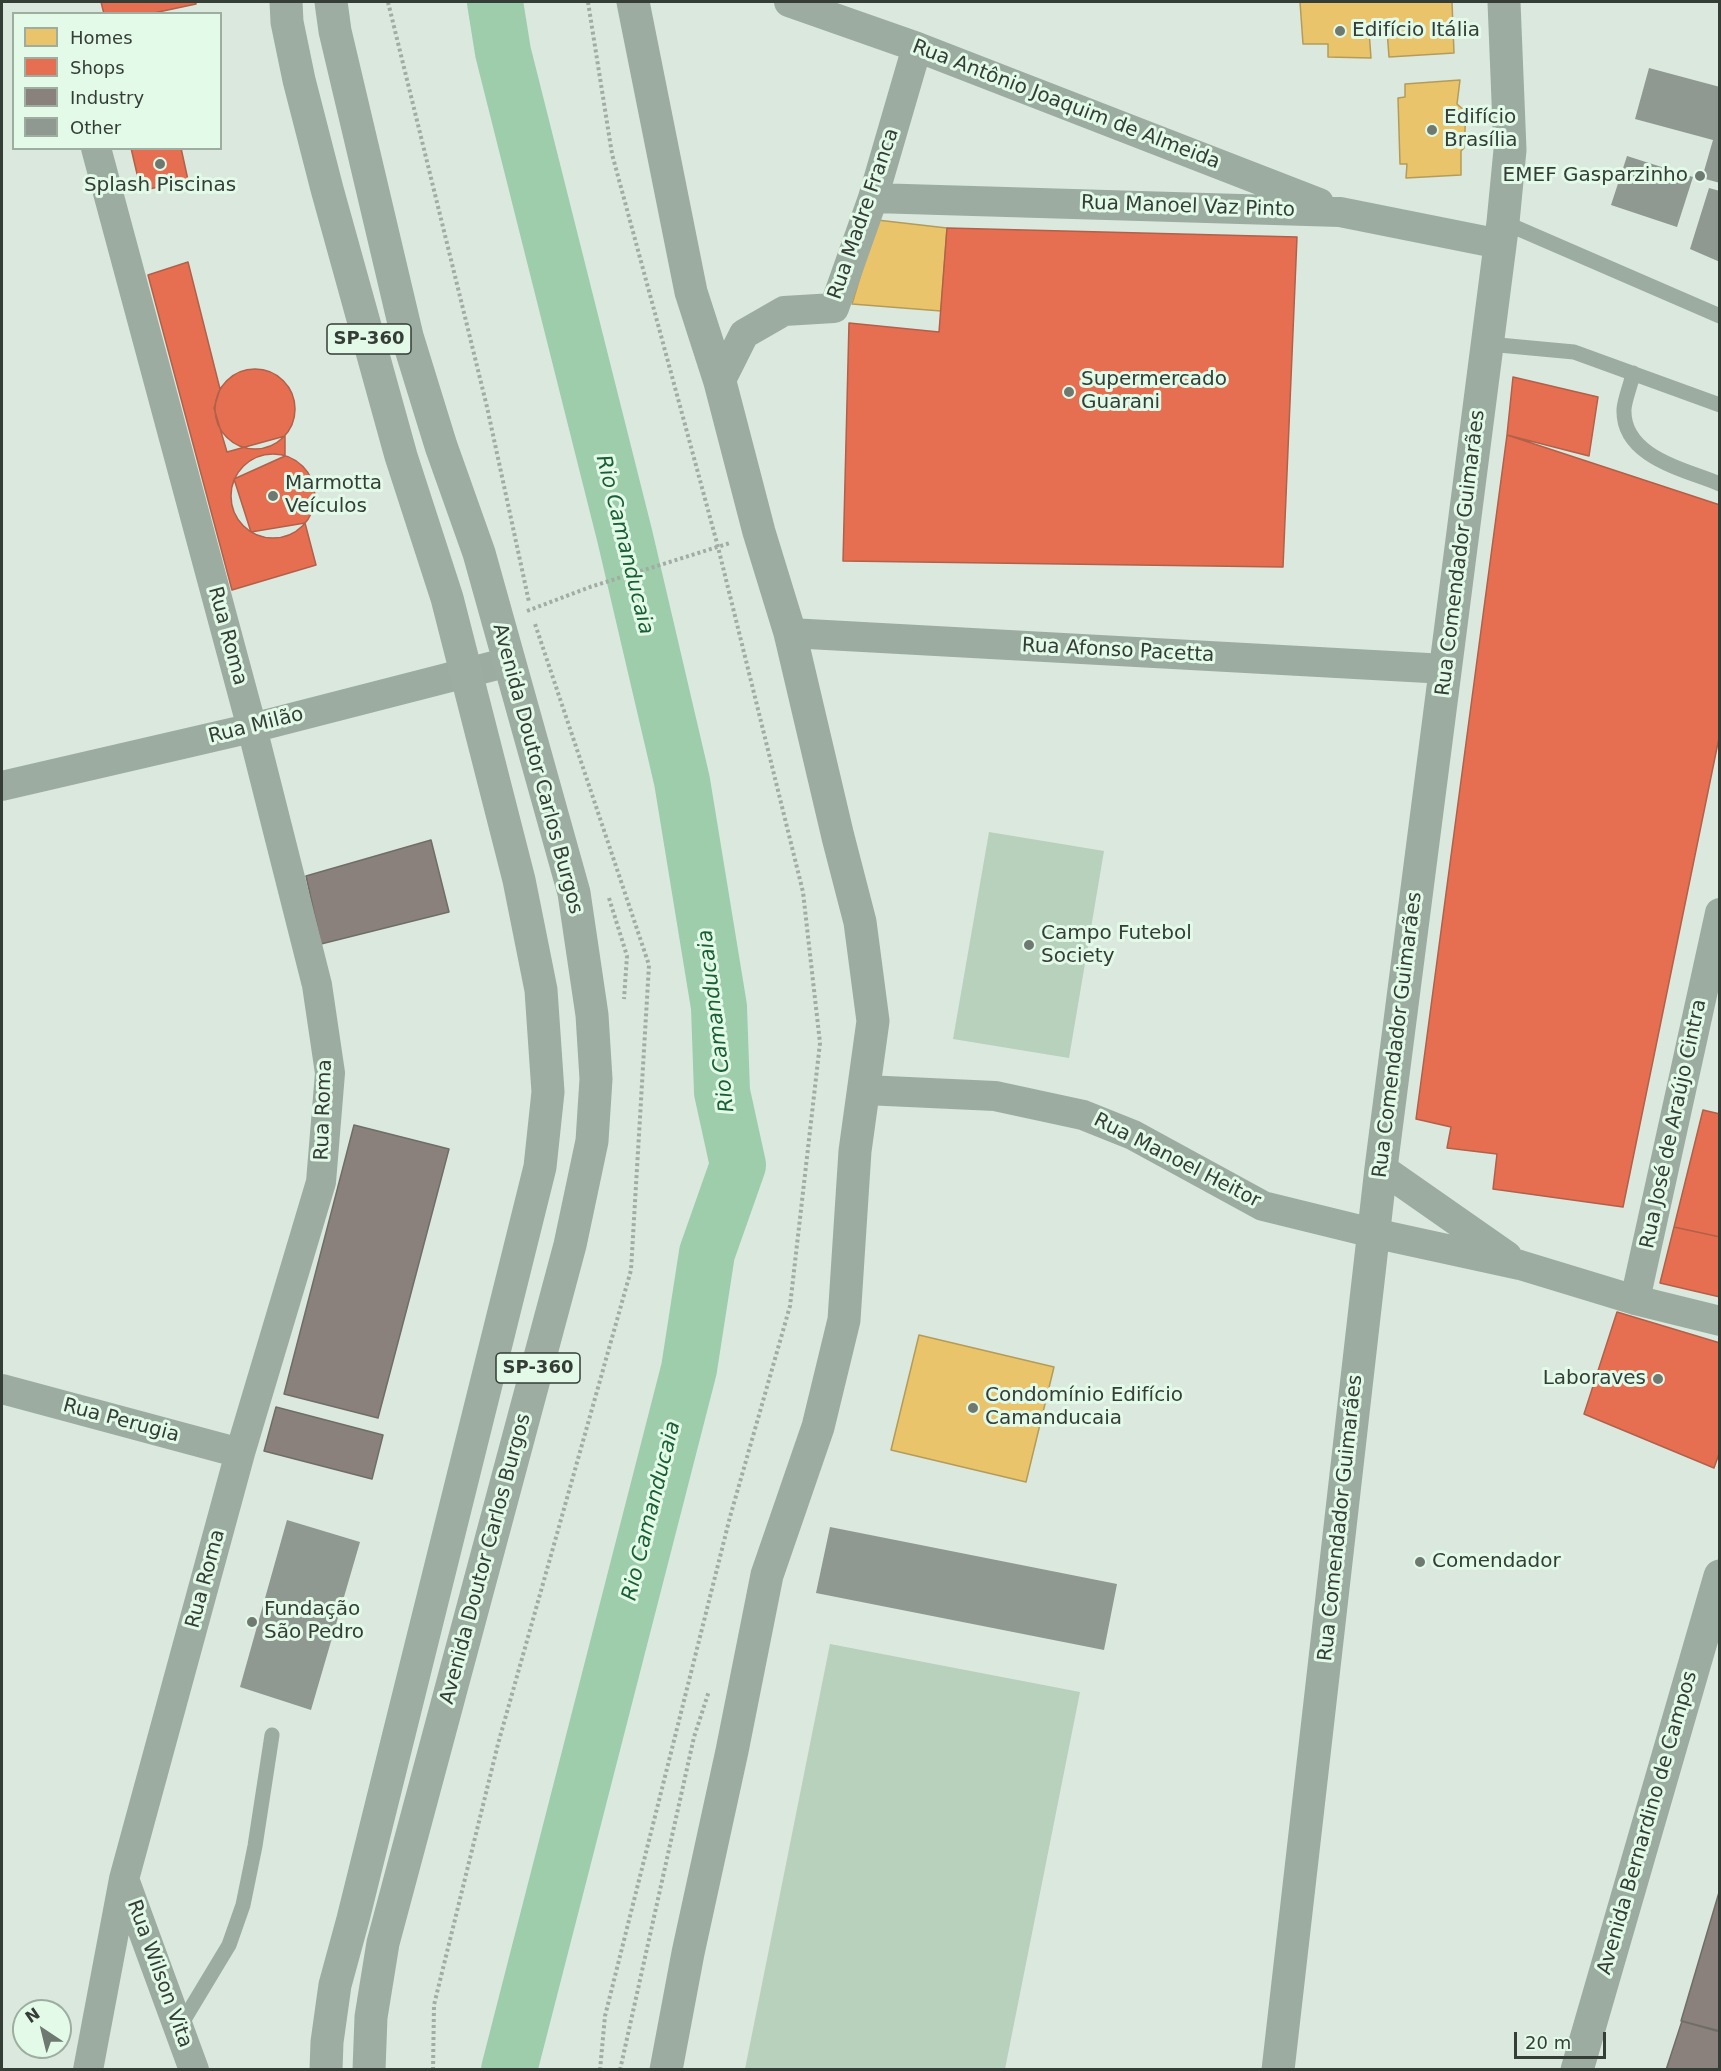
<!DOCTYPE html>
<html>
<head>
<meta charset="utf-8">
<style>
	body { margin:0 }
	#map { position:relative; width:1721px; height:2071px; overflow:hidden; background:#dbe8de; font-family:"DejaVu Sans",sans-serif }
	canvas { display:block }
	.frame { position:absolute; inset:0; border:3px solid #343d36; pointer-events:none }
	.legend { position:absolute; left:12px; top:12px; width:210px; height:138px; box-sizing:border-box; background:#e3fae8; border:2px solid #9daea1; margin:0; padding:8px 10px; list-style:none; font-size:18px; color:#343d36 }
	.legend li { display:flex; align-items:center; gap:12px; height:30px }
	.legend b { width:30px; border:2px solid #9daea1 }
	.north { position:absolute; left:12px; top:1999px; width:60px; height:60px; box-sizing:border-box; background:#e3fae8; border:2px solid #9daea1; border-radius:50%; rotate:325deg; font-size:16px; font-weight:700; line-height:24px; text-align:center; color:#343d36 }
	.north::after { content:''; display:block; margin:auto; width:21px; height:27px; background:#6e7971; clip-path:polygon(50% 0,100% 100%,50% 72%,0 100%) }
	.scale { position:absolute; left:1514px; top:2032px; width:92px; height:27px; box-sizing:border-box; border:3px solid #343d36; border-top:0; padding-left:8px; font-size:18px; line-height:21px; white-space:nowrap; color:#343d36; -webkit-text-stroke:4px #e3fae8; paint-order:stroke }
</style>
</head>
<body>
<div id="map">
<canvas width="1721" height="2071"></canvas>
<div class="frame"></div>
<ul class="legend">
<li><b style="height:16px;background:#e9c46a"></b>Homes</li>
<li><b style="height:16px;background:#e76f51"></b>Shops</li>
<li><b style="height:16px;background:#8a817c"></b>Industry</li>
<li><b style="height:16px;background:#8f9891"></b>Other</li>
</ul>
<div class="north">N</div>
<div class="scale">20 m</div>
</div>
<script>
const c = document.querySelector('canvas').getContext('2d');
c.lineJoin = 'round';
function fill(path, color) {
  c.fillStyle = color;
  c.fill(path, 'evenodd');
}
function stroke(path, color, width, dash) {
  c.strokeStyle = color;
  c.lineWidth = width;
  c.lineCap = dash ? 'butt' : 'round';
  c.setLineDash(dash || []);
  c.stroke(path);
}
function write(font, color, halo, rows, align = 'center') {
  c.font = font + ' "DejaVu Sans",sans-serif';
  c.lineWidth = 6;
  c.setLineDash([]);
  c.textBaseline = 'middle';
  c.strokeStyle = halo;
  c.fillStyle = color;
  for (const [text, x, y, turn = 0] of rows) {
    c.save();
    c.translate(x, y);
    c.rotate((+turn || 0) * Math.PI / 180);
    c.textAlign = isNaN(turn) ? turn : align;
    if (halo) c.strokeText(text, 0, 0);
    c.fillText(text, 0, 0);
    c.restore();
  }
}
fill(new Path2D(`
	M989 832 1104 851 1069 1058 953 1039Z
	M830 1644 1080 1692 1005 2069H745Z`), '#b7d1bd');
const homes = new Path2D(`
	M1300 2H1452L1454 53 1389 57 1387 30 1369 31 1371 58 1328 57V44H1303Z
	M1460 80 1457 104 1466 112 1464 148 1461 151V175L1406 178 1407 164H1400L1398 98 1405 97V84Z
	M877 220 947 228 941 311 852 304Z
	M919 1335 1054 1367 1026 1482 891 1450Z`);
fill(homes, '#e9c46a');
stroke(homes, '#b39c5a', 1.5);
const shops = new Path2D(`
	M101 2H196V4L149 14H104Z
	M131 148H181L188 180 141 191Z
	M947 228 1297 237 1283 567 843 561 849 323 939 332Z
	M188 262 220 389 214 408 227 452 285 436V456L234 479 251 532 305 523 316 565 232 590 148 275Z
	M215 409a40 40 0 1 1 80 0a40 40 0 1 1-80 0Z
	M1513 377 1598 397 1589 456 1507 435Z
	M1507 435 1720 505V733L1623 1207 1493 1189 1497 1154 1447 1148 1451 1127 1416 1119Z
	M231 496a42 42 0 1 1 84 0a42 42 0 1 1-84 0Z
	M1703 1110 1720 1114V1237L1674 1227Z
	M1674 1227 1720 1237V1297L1660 1283Z
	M1617 1312 1720 1343V1451L1714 1468 1584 1414Z`);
fill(shops, '#e76f51');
stroke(shops, '#b16049', 1.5);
const industry = new Path2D(`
	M431 840 449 912 321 944 306 876Z
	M354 1125 449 1149 378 1418 284 1394Z
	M276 1407 383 1435 372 1479 264 1451Z
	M1720 1889V2032L1681 2021Z
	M1682 2021 1720 2031V2070H1666Z`);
fill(industry, '#8a817c');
stroke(industry, '#706d67', 1.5);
stroke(new Path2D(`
	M495 2 503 52 625 537 682 781 719 1007 722 1092 738 1165 707 1253 689 1369 509 2070`), '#9dcdaa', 56);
fill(new Path2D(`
	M1649 68 1720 87V183L1702 178 1713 140 1635 119Z
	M1627 156 1693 177 1677 227 1611 205Z
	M1709 188 1720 191V262L1690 249Z
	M287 1520 360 1542 311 1710 240 1687Z
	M830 1527 1117 1584 1104 1650 816 1593Z`), '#8f9891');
stroke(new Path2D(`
	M388 2 487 407 529 602
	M588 2 612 154 718 547 803 892 820 1043 790 1306 730 1517 605 2016 600 2070
	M527 611 590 587 730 543
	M609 898 627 956 624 999
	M433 2070 434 2005 498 1744 631 1270 649 965 535 624
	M620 2070 694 1737 709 1691`), '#a1ada4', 4, [3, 3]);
stroke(new Path2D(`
	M1503 222 1720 316
	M1488 344 1574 352 1720 405
	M1633 373C1631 385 1625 398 1624 409 1622 457 1684 469 1720 484
	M179 2028 229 1945 243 1905 255 1846 272 1735`), '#9daca1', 15);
stroke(new Path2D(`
	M789 2 917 47 1319 203
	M873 198 1340 212 1500 244
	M720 382 744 334 784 311 834 308 873 198 917 47
	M790 633 1446 669
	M2 786 252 728 509 662
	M865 1090 995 1096 1083 1115 1133 1135 1263 1206 1373 1233 1520 1265 1635 1300 1720 1321
	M1381 1168 1507 1256
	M1635 1300 1720 913
	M2 1389 240 1453
	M124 1879 194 2070
	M88 2070 124 1879 240 1453 321 1182 330 1073 317 985 252 728 96 148`), '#9daca1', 30);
stroke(new Path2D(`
	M633 2 691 292 720 382 759 532 790 633 838 837 860 922 873 1021 855 1151 844 1320 818 1427 767 1575 732 1751 688 1953 666 2070
	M1278 2070 1381 1168 1503 222 1510 150 1504 2
	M1577 2070 1720 1576`), '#9daca1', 33);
stroke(new Path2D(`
	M286 2 287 22 299 80 327 189 401 456 447 598 519 880 541 990 548 1092 540 1167 353 1919 335 1985 327 2042 326 2070
	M331 2 335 31 407 336 441 446 479 553 574 893 592 1015 596 1079 592 1141 570 1245 383 1943 371 2017 369 2070`), '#9dada2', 33);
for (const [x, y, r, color] of [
	[1340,31,6,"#6e7971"],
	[1432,130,6,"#6e7971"],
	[160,164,6,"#6e7971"],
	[1700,176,6,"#6e7971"],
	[1069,392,6,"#6e7971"],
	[273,496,6,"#6e7971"],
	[1029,945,6,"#6e7971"],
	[1658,1379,6,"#6e7971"],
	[973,1408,6,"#6e7971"],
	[1420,1562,6,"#6e7971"],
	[252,1622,6,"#6e7971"]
]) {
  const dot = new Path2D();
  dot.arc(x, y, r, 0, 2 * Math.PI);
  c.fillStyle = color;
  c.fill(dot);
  stroke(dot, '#e3fae8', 2);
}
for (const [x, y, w] of [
	[369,339,84],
	[538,1368,84]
]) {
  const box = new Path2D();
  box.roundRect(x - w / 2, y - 15, w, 30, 4.5);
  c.fillStyle = '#e3fae8';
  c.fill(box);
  stroke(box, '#343d36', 1.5);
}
write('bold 18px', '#343d36', null, [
	["SP-360",369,339],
	["SP-360",538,1368]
]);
write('20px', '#343d36', '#e3fae8', [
	["Edifício Itália",1352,31],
	["Edifício",1444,118],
	["Brasília",1444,141],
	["EMEF Gasparzinho",1688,176,"right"],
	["Splash Piscinas",160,186,"center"],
	["Supermercado",1081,380],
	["Guarani",1081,403],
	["Marmotta",285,484],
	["Veículos",285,507],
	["Campo Futebol",1041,934],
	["Society",1041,957],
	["Laboraves",1646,1379,"right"],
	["Condomínio Edifício",985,1396],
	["Camanducaia",985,1419],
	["Comendador",1432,1562],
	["Fundação",264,1610],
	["São Pedro",264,1633]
], 'left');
write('20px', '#343d36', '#e3fae8', [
	["Rua Antônio Joaquim de Almeida",1066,105,21],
	["Rua Manoel Vaz Pinto",1188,207,2],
	["Rua Madre Franca",864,214,-71],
	["Rua Comendador Guimarães",1461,553,-83],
	["Rua Roma",227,636,75],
	["Rua Afonso Pacetta",1118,651,3],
	["Rua Milão",256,726,-14],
	["Avenida Doutor Carlos Burgos",537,769,75],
	["Rua Comendador Guimarães",1398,1035,-83],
	["Rua Roma",324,1110,-88],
	["Rua José de Araújo Cintra",1674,1124,-78],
	["Rua Manoel Heitor",1177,1161,27],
	["Rua Perugia",121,1421,15],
	["Rua Comendador Guimarães",1341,1518,-84],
	["Avenida Doutor Carlos Burgos",486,1559,-75],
	["Rua Roma",206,1579,-75],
	["Avenida Bernardino de Campos",1648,1823,-74],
	["Rua Wilson Vita",159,1974,70]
]);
write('italic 21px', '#1a5f34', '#e3fae8', [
	["Rio Camanducaia",624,545,76],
	["Rio Camanducaia",717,1021,-97],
	["Rio Camanducaia",652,1511,-76]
]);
</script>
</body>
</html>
